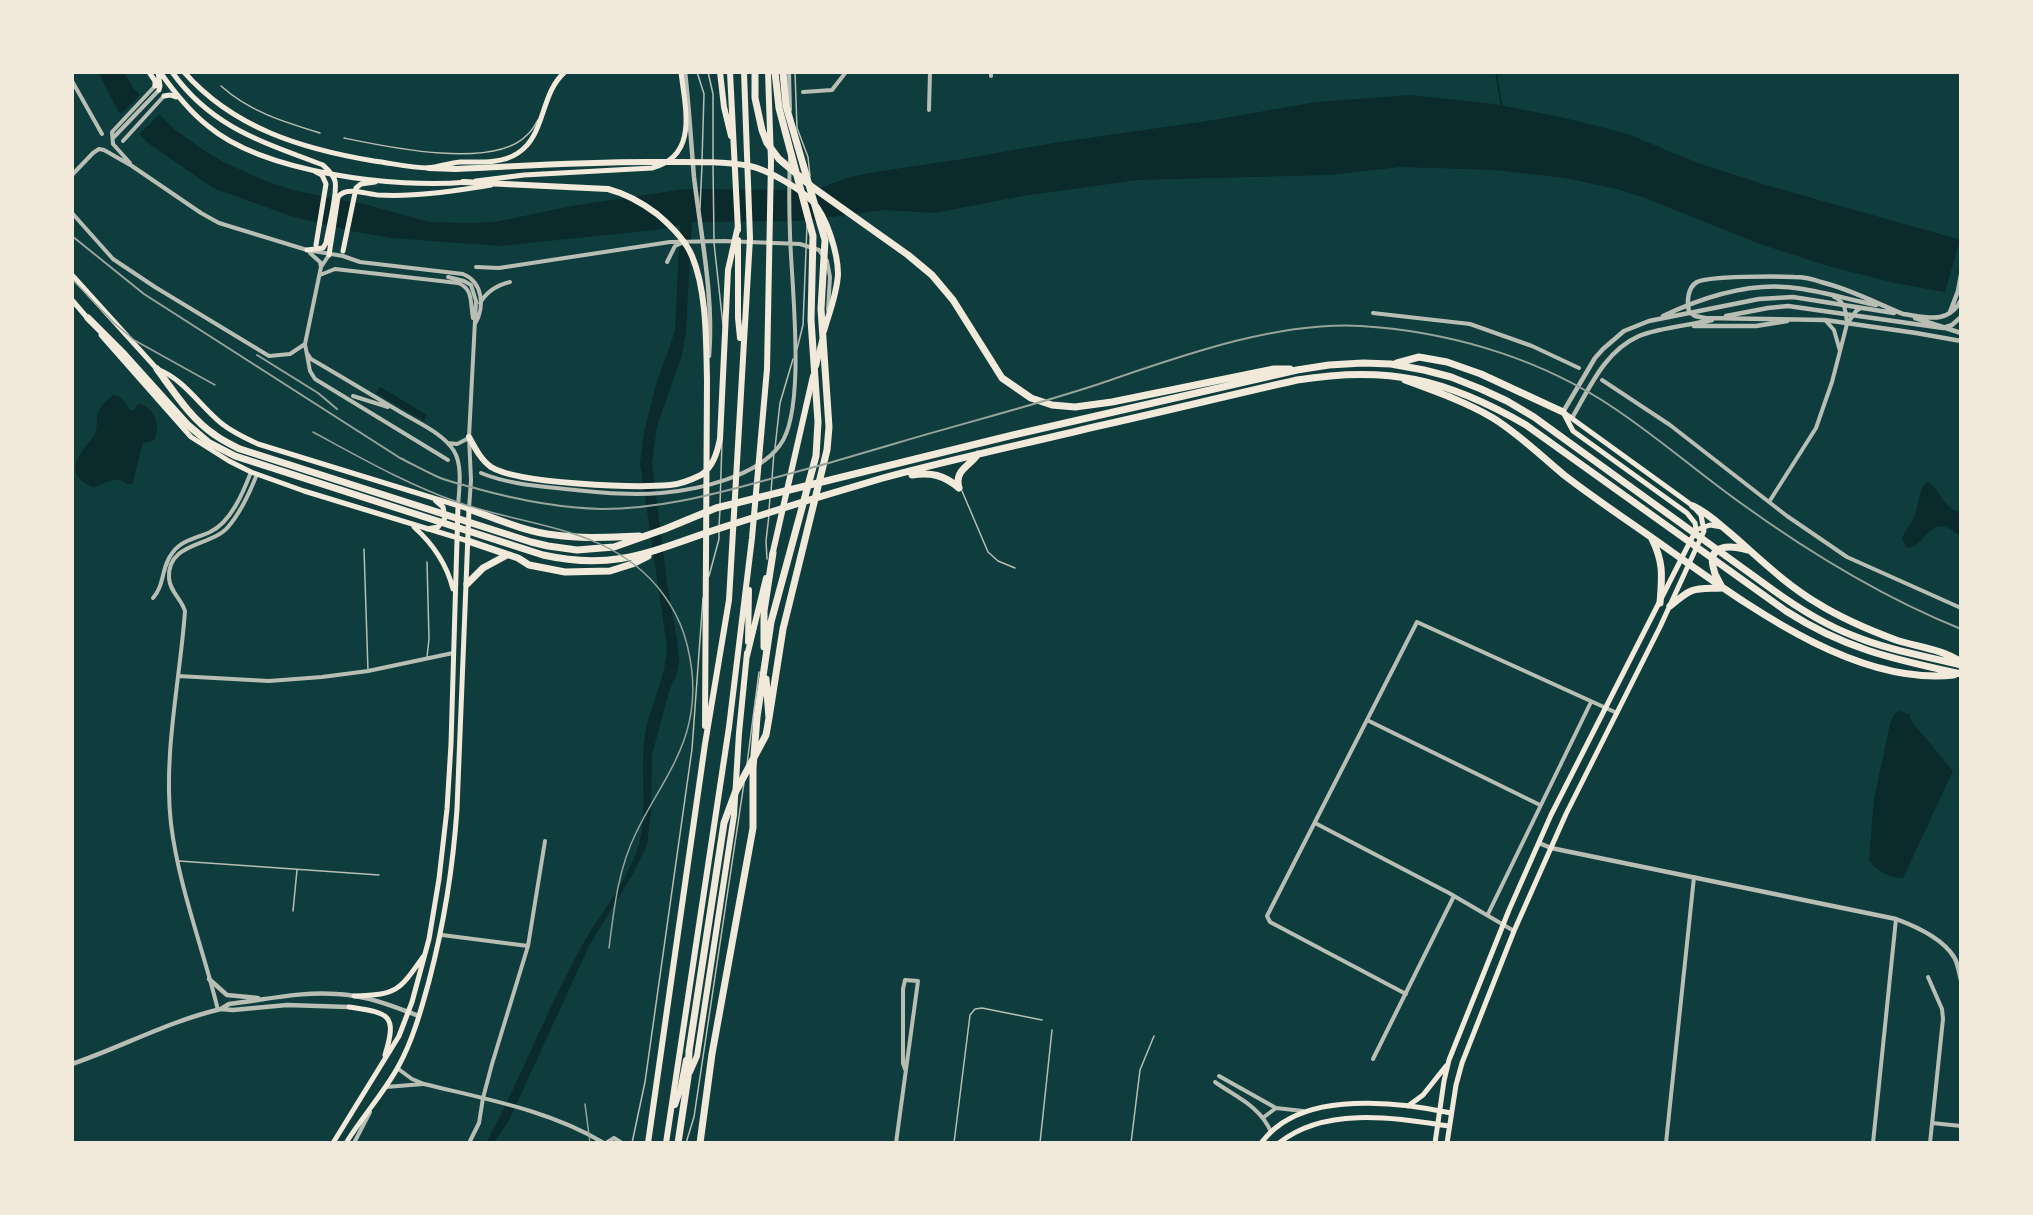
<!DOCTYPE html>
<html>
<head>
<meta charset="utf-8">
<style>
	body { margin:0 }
	#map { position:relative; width:2033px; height:1215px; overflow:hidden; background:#0f3d3e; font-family:"Fira Sans",sans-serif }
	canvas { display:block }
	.frame { position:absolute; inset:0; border:74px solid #f1e9da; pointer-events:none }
</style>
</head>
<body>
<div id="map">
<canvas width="2033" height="1215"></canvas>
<div class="frame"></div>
</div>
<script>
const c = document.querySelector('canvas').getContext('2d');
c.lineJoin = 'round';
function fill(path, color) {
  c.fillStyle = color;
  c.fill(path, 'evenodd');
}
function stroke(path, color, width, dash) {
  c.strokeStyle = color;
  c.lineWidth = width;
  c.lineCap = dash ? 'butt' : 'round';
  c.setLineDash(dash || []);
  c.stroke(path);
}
fill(new Path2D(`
	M98 72H124L134 89 173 128 203 150 225 163 266 181 296 191 368 205 429 222 470 223 495 222 572 206 685 189 805 190 823 187 850 177 875 172 962 159 1060 142 1207 121 1317 102 1411 95 1494 104 1560 117 1601 127 1630 135 1698 163 1766 185 1961 240V295L1895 283 1828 266 1760 244 1645 198 1617 189 1565 178 1495 170 1400 167 1331 175 1138 180 1023 196 935 213 885 210 799 221 692 222 686 330 682 355 657 426 652 463 667 583 677 640 679 660 677 673 669 691 652 755 651 812 647 845 633 874 590 944 509 1120 494 1143H486C520 1081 545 1013 579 951 598 915 628 883 639 844 649 807 639 771 645 735 650 705 666 678 667 647L640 463 644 432 655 388 675 331 680 225 655 230 500 246 391 238 351 231 291 216 213 188 148 143 118 111Z
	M380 387 427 415 424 421 376 393Z
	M113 395C122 395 126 404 130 411L134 410 138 404C154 405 163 429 153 441L143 443 132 484C125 485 124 480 118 480 109 479 102 485 93 487 61 474 80 453 94 436 98 430 96 420 98 413 100 405 108 400 113 395Z
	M1929 482C1942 492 1943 509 1961 512V536C1956 534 1953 530 1948 528 1928 519 1924 548 1906 548L1902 539C1904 531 1911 525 1914 517 1919 506 1918 493 1925 483Z
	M1899 711 1909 714 1912 722 1953 771 1903 878C1890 878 1875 871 1869 860L1874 799 1890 724 1894 714Z`), '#0a2a2b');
fill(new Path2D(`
	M142 93 161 113 137 136 119 116Z
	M1961 237V298L1944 295Z`), '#0f3d3e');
stroke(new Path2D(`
	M1496 72 1502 108`), '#0a2a2b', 2);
stroke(new Path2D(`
	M697 72 704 94 702 160
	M708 72 713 94V161
	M795 72 797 128 808 157 810 176
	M221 86C250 112 284 122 320 133
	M344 138C387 147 494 170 527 135 532 131 535 125 538 120
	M713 166 714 239
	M700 208 702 165
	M714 243 723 325
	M797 349 803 325 807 225
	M775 448 780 403 793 359
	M962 491 988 552 998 561 1015 568
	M771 492 774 452
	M720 505 722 441
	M769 510 770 497
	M719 526 720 510
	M364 549 368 671
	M767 559 766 541 769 515
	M427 562 429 639 427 657
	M709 576 719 539V531
	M747 764 759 672
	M179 861 379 875
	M293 911 297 870
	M632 1143 645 1082 692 749 703 598
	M686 1143 694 1117 744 783
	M954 1143 970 1015 975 1009 982 1008 1042 1020
	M1040 1143 1052 1030
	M1131 1143 1140 1070 1154 1036`), '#b8beb3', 1.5);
stroke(new Path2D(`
	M789 72 790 110
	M991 76V72
	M72 81 102 134
	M803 92 832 90 846 72
	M929 110 930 72
	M114 137 159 90
	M123 141 164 96
	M130 163 113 144 112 132 155 86
	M72 175 93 153 99 149 104 150 132 166 201 213 219 223 307 250 343 256 360 262 463 274C483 282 485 307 475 324
	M72 213 113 259 155 287 269 356 290 354 305 344
	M310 253 320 262 321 267
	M329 255 321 267 305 344 310 371 315 379 448 460
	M667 262 675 246 682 243
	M476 267 499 268 670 242 724 241 800 244 819 250 827 261 830 277 828 310
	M320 275 335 269 458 283C474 289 470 304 473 318
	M448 277 464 281 471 285 476 301 469 437 471 480 469 509
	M1834 297C1846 302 1846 313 1847 324
	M480 303C487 291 497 285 510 282
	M1373 313 1470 324 1532 346 1579 368
	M1826 321 1834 330 1840 351
	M307 353 311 359C342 377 372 395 402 413 419 423 444 434 454 451 463 466 459 490 458 506
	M1602 380 1670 425 1787 516 1847 557 1961 608
	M353 396 388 407
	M448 443 457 444 469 438
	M481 473C508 484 537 486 565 489 597 492 628 496 661 493 697 490 757 477 780 445 807 410 791 281 790 234 789 208 789 182 790 157
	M1769 502 1816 428 1832 382 1847 324 1856 311 1861 308
	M153 598C165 585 161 566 173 552 182 540 197 538 210 532 231 522 243 493 251 472
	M178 676 269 681 322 677 368 671 453 653
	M1367 720 1540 805
	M1315 823 1449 893 1514 931
	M1488 914 1591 702
	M442 935 528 946
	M1928 977 1942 1009 1943 1019 1930 1143
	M1406 994 1270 922 1267 916 1417 622 1617 713
	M218 1010C203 948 179 888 171 824 163 754 180 681 185 611 181 598 170 592 169 578 167 542 211 547 228 527 241 512 250 492 257 474
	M1373 1059 1454 896
	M397 1068 412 1079 424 1084C485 1099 549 1110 604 1143
	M1219 1076 1276 1108 1303 1111
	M1215 1082C1236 1097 1260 1106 1271 1132
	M386 1087 423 1084
	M1264 1117 1276 1108
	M1932 1123 1961 1126
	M354 1143 370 1112
	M469 1143 479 1123 483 1098 492 1064 528 946 545 841
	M606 1143 614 1138 622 1143
	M896 1143 918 981 905 980 903 989V1063L905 1069
	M1666 1143 1694 877
	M1873 1143 1896 919`), '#b8beb3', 4);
stroke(new Path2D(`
	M685 72C689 107 691 142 694 177 701 236 714 297 709 356
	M1950 312 1958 291 1961 275
	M1903 314C1876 303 1850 289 1821 282 1813 279 1803 277 1794 277 1778 276 1708 276 1697 282 1687 288 1687 302 1689 312L1695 316 1705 318 1825 320 1916 333 1961 341
	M1903 314C1926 317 1948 325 1961 300
	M1663 316C1705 296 1755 280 1803 289 1827 293 1851 300 1876 305
	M1726 316 1768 308 1788 306 1943 328 1952 325 1961 317
	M1915 318 1961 333
	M1694 326H1756L1787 321
	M1563 412 1595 358 1603 349 1624 331 1649 321 1759 299 1793 297 1894 313
	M1572 418C1590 387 1605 351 1639 336 1658 328 1691 325 1712 320
	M1539 843 1551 848 1896 919C1915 926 1943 939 1954 957 1958 963 1959 973 1961 980
	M209 979 227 995 258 998
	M221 1009 233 1010 287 1005 349 1007
	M72 1064C122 1047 169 1021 221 1009L229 1004C264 1000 302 991 337 994 365 995 393 1006 419 1016`), '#b8beb3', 4.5);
stroke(new Path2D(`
	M149 72 155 81V86
	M158 72 160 86 159 90
	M160 72C174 92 189 111 208 126 264 173 397 189 467 182
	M172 72C212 128 263 142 323 165 328 170 333 174 335 181 338 192 328 230 326 243L323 248 307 250
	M184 72C233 128 302 149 374 161 391 163 410 168 428 168 439 167 449 163 460 162 478 162 502 164 518 153 546 135 540 93 565 72
	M164 96 170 95 176 97
	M316 172 322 175 326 184 316 245
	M476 181 524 175 652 168C699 156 685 108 681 72
	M343 251 356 188 361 184 375 182
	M329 255 338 197C346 186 366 194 378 195 416 197 454 191 491 185
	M72 275 157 369C184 379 200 406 221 423 232 432 245 438 258 444L469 509 457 809C453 868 444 924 429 981 421 1010 413 1040 398 1067 383 1094 362 1117 346 1143
	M72 300 90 321
	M101 335 191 437 229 461 251 472 304 491 468 541
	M1563 412 1573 431 1687 513 1695 523 1696 530
	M414 527C433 544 447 565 453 589
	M427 529 438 527 445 518 443 507 435 500
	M354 996C397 995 399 991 423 957
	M349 1007C388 1013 398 1013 385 1055
	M1408 1106 1423 1095 1446 1066
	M333 1143 399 1036 412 1002 429 939 439 879 447 809 451 744 458 506
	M1261 1143C1269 1133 1277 1125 1289 1119 1332 1095 1404 1103 1451 1113
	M1279 1143C1325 1106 1395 1118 1449 1126
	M1435 1143 1444 1081 1449 1060 1509 910 1551 815 1696 530 1710 525 1722 527
	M1447 1143 1456 1085 1462 1063 1514 931 1566 814 1660 627 1704 531 1701 515 1693 506 1563 412`), '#f1e9da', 5);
stroke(new Path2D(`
	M720 72 724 107 731 136
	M730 72 738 230
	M429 168 456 169C524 166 592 161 660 162 690 162 721 161 750 166 768 170 801 189 813 202 827 217 838 254 838 274 837 294 829 313 824 331
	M463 182 608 189C627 194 641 202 657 214 670 225 685 239 692 256 707 292 706 341 707 380L705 726
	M738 240V318L740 338
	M816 366 822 341
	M469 437C475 448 481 460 491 467 518 484 636 488 670 485 681 484 691 480 701 475 713 467 717 453 720 439L728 270 738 226
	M772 556 813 376
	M748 642 749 590
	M747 656 766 578
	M690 1072 697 1056 734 815 739 733 747 653
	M675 1105 680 1091 686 1060
	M648 1143 705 744 729 600 750 238 744 72
	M666 1143 729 727 752 538 767 369 771 161 768 72`), '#f1e9da', 6);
stroke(new Path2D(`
	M755 72V98L762 130 767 143 779 159 811 186 908 255 932 275 953 300 1002 378 1031 398 1052 405 1075 407 1112 402 1274 369H1290
	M88 318 124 354 188 425 208 442 235 456 543 555C620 572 657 548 727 526 779 509 831 493 883 478 953 459 1024 444 1094 427 1162 412 1230 395 1297 380 1388 365 1447 379 1526 425L1786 611C1845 649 1893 659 1961 674
	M1397 363 1419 357 1447 362 1481 374 1563 412
	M157 369C174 392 191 419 215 435 223 441 232 445 240 449L531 542 548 546 577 550 614 547 665 529 716 508 1013 435 1297 370 1329 365 1363 363 1391 364 1424 370 1451 377 1481 389 1507 401 1534 417 1773 590C1798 608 1825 625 1854 636 1888 650 1925 656 1961 665
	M1405 380C1435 391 1466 402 1493 418 1519 434 1541 456 1564 475 1599 502 1636 526 1672 552 1749 606 1855 686 1954 675
	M912 475C931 472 944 475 959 488
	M959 488C954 470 969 467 978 454
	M1693 506C1708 513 1718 523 1730 533 1758 557 1785 584 1817 603 1841 618 1869 630 1896 640 1918 647 1942 649 1961 662
	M469 509C497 519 526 532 555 535 583 539 611 537 639 536
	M1652 539C1664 563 1662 577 1660 603
	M468 541 518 558 529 565 565 572 610 571 632 564 648 556
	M467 584 483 568 507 555
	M1722 588C1720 581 1715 577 1714 570 1706 544 1730 545 1747 550
	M1670 606C1694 586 1693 589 1722 588
	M764 647V611L773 553
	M769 718 783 629 827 450 829 427 821 309 825 240 786 106 783 72
	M678 1143 688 1077 689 1051 724 823 735 793 766 735 769 718 766 679
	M700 1143 712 1054 753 828V768L757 717 771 622 816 456 818 422 811 320 813 236 779 108 775 72`), '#f1e9da', 7);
stroke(new Path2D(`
	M72 279 114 323 134 340 215 385
	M313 432C361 458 408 485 460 503 532 528 614 527 663 594 672 606 679 619 684 634 693 663 696 693 689 723 680 763 653 797 636 833 618 869 614 909 609 948
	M585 1104 590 1143`), '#97a49c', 1.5);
stroke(new Path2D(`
	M72 236 144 294 400 458C412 464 425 471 438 477 450 482 464 485 478 489 518 500 560 508 602 509 656 509 708 496 759 482 805 470 851 457 897 443 964 423 1032 406 1099 384 1178 357 1276 321 1361 326 1444 331 1529 355 1600 399 1650 430 1694 470 1742 504 1810 553 1884 598 1961 629
	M257 355 318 393 337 409`), '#97a49c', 2);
</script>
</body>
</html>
